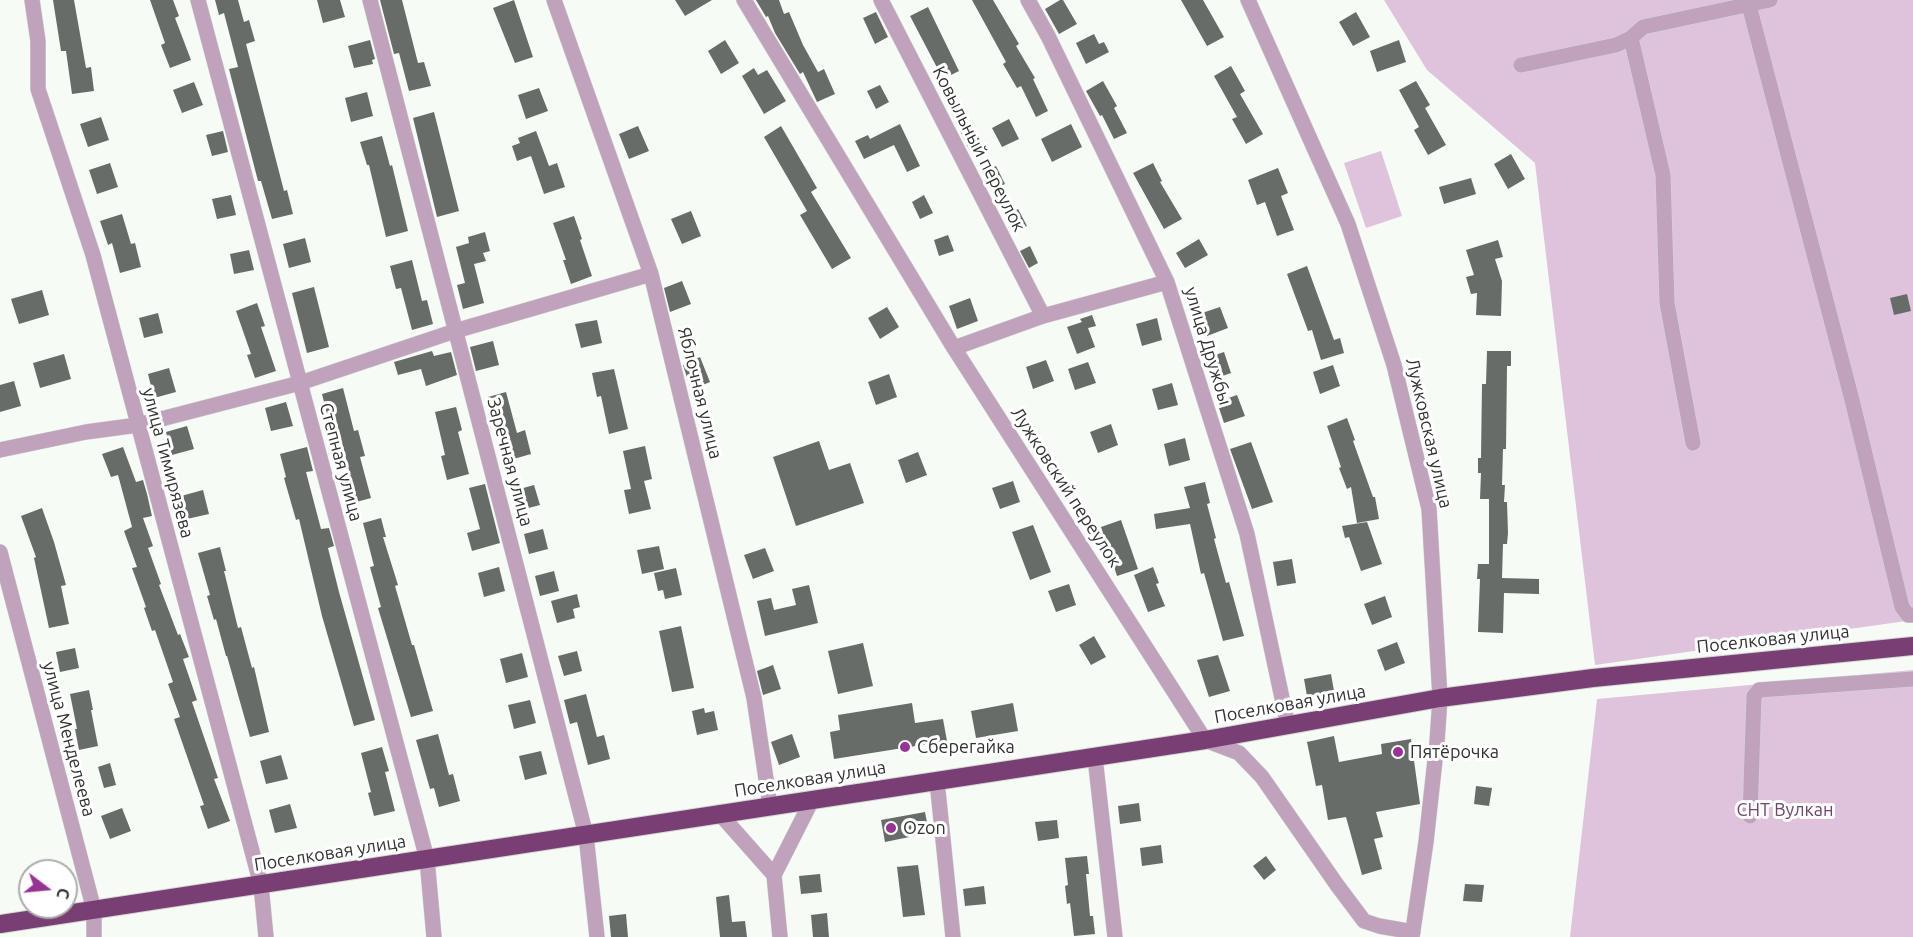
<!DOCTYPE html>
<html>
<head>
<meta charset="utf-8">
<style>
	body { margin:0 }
	#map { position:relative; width:1913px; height:937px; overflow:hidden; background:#f6fbf6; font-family:Ubuntu,sans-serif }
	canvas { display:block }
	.north { position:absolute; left:18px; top:859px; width:60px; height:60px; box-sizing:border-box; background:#fff; border:2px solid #acadac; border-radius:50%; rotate:106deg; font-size:16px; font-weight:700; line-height:24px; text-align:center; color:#303230 }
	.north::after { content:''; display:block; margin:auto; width:21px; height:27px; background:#993296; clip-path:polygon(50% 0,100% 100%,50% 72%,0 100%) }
</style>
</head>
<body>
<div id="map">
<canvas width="1913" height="937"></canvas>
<div class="north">С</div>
</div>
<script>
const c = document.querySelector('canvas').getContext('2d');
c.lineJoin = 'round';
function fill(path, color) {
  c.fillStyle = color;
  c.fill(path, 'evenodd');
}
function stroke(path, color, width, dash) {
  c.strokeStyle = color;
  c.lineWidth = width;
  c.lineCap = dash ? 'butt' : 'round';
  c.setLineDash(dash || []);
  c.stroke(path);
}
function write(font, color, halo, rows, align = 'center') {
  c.font = font + ' Ubuntu,sans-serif';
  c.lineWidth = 6;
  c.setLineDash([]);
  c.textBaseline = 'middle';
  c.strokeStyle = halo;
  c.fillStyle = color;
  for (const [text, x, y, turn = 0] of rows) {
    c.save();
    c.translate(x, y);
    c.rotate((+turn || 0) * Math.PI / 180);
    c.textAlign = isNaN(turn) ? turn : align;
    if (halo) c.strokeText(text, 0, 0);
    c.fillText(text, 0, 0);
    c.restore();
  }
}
fill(new Path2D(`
	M1384 0H1913V620L1595 665 1535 163 1427 70Z
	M1381 151 1402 216 1366 228 1344 163Z
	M1913 670V937H1570L1597 699Z`), '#dfc3dc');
fill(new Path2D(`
	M53 0H74L86 68 91 67 94 91 72 94 66 51H61Z
	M150 0H173L179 16 175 18 191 60 170 68 161 45 165 43Z
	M215 0H238L244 22 249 20 255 41 246 44 284 191 287 190 293 214 272 219 261 181H258L229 69 238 67 224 13 219 15Z
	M317 0H340L345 17 323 23Z
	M380 0H402L418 63 424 62 431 86 409 91 399 53 394 54Z
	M514 0 533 57 515 63 493 8Z
	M675 0H712L685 16Z
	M756 0H779L784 14 789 12 803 45 818 72 824 69 835 94 817 102 803 72 800 74 775 33 768 16 766 17Z
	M972 0H993L1019 44 1016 46 1035 78 1033 79 1048 111 1036 117 1021 86 1017 88 1003 64 1006 62Z
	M1060 0H1063L1077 24 1059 34 1045 9Z
	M1181 0H1203L1224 37 1207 46Z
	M928 7 959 71 943 79 910 16Z
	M876 12 888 37 875 44 863 18Z
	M1356 12 1370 37 1353 46 1339 22Z
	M1094 34 1099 44 1104 42 1109 52 1086 64 1076 43Z
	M370 40 375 59 372 60 373 64 354 68 348 46Z
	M725 40 739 63 721 74 708 51Z
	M1399 40 1406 62 1377 72 1370 51Z
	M1231 66 1245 91 1240 94 1263 134 1246 144 1232 119 1237 117 1214 76Z
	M754 68 758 75 767 70 786 101 764 114 742 76Z
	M1103 81 1117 106 1114 108 1127 133 1114 139 1102 115 1100 116 1086 91Z
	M1416 81 1430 105 1425 108 1446 145 1428 155 1414 130 1419 127 1399 90Z
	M194 82 203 105 182 113 173 90Z
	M880 85 889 102 876 109 867 91Z
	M539 88 548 111 526 119 518 95Z
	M367 92 373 116 351 122 345 98Z
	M434 112 459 211 437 217 413 118Z
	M101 117 109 140 88 147 80 124Z
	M1009 119 1019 139 1002 147 992 128Z
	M900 124 920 166 907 172 894 145 864 159 855 141 868 135 870 139Z
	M1071 124 1082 147 1052 162 1041 139Z
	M972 125 981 142 969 149 960 131Z
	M638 126 649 151 629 159 619 134Z
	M781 126 817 188 811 192 851 258 832 269 800 215 807 211 764 137Z
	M223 131 228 152 212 156 206 135Z
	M536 131 549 166 557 163 565 187 544 194 531 156 517 161 512 146 520 143 518 138Z
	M382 136 390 166 392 165 408 231 386 237 369 165H367L360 142Z
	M1511 154 1525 179 1508 189 1494 164Z
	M110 163 118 187 97 194 89 170Z
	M1153 163 1162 181 1160 182 1182 219 1164 229 1133 173Z
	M996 166 1005 184 992 190 983 172Z
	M1278 168 1288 193 1281 196 1294 230 1277 236 1265 202 1257 205 1248 180Z
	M1471 178 1476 194 1444 204 1439 187Z
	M231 195 236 215 217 219 212 199Z
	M924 195 933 213 920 219 912 202Z
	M1018 209 1027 226 1014 233 1005 215Z
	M691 211 701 236 682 244 671 219Z
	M122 214 131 244 135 243 141 267 120 273 112 243 108 245 100 221Z
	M574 216 582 239 580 240 592 276 571 284 563 260H566L553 223Z
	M485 232 490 251 483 253 486 261 474 264 484 303 463 309 457 285 465 283 456 247 469 243 468 237Z
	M948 235 954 251 939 256 934 240Z
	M305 238 311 262 289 268 283 244Z
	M1199 239 1208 255 1185 268 1176 253Z
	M1498 240 1503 257 1495 259 1502 281 1501 316 1476 315 1477 293 1471 294 1466 277 1474 275 1466 250Z
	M1030 246 1038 263 1029 268 1020 251Z
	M249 250 254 270 234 274 230 254Z
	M412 260 422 301 427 300 433 324 412 330 401 288 396 289 390 266Z
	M1307 266 1334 340 1340 338 1344 353 1321 360 1312 330 1308 331 1287 274Z
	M682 281 691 304 670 312 664 288Z
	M314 287 329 347 307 353 292 293Z
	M42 290 49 315 19 324 11 299Z
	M1907 294 1911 311 1894 315 1890 298Z
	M970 298 978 321 957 329 949 306Z
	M257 303 265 326 261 327 276 371 255 378 247 355 251 354 236 311Z
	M887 307 899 327 880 339 868 318Z
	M1220 307 1228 328 1207 336 1199 314Z
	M158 313 163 333 144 338 139 318Z
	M1092 315 1096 326 1088 328 1095 347 1077 354 1067 327 1082 322 1080 319Z
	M1157 318 1162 340 1142 346 1136 324Z
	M597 320 602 343 581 348 575 324Z
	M493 341 499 365 476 371 470 347Z
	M432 351 434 356 451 352 457 375 426 386 421 369 398 375 394 362Z
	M1487 351H1511V366H1507L1506 449H1503L1502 485H1505L1504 502H1507L1508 533 1507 544H1503L1502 578 1539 579V594L1504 593 1503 633 1478 632 1480 579H1477L1478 564H1489V499H1480L1481 473H1478V458H1481L1482 384H1486Z
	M1224 352 1231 373 1211 380 1203 359Z
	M64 354 71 379 40 388 33 363Z
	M700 357 710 382 691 390 683 365Z
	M1046 360 1054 381 1033 389 1026 367Z
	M1088 362 1096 383 1075 390 1068 369Z
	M1333 365 1340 386 1320 394 1313 372Z
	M169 368 176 392 154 398 148 374Z
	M614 369 628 429 609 434 601 396 597 397 592 373Z
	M889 374 897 397 876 405 868 382Z
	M14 381 21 406 0 412V385Z
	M1172 383 1178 405 1158 410 1152 389Z
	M343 388 354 431 358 430 365 456 360 457 371 498 349 504 343 481 351 478 335 416 328 418 322 394Z
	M506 392 517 433 525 430 531 454 510 460 498 415 493 417 488 397Z
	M1237 395 1245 416 1224 423 1217 402Z
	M286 402 293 426 271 431 265 408Z
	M456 407 462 430 458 432 469 474 447 480 441 456 445 455 435 412Z
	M1347 418 1355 440 1353 441 1373 497H1375L1379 519 1357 523 1351 487 1347 489 1339 468 1341 467 1327 426Z
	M1111 424 1118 445 1098 453 1090 432Z
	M187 426 194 449 172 455 166 432Z
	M1185 438 1190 460 1169 466 1164 444Z
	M819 441 829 470 850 463 864 503 796 526 773 457Z
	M1251 442 1273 502 1252 509 1230 449Z
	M645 446 652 479 644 481 651 509 629 514 624 490 631 489 623 451Z
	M123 447 136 482 143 480 147 494 152 516 143 518 153 546 148 548 161 584 159 585 178 635 180 634 189 657 183 659 197 700 192 702 218 778 214 779 230 821 208 829 200 806 204 805 174 719 180 717 168 684 173 682 155 630 152 631 144 608 146 607 132 568 137 567 124 531 132 527 118 475 111 477 102 454Z
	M307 447 313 471 306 472 321 529 329 528 334 546 328 548 339 592 375 720 354 726 322 616 299 519 296 520 284 478 286 477 280 454Z
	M918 452 927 475 906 483 898 460Z
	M1013 481 1020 502 1000 509 992 488Z
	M1205 482 1210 503 1207 504 1216 538 1214 539 1226 583 1229 582 1244 636 1223 641 1204 573 1201 574 1190 524 1156 529 1154 514 1190 508 1184 487Z
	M485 484 500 543 472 551 467 533 480 529 469 488Z
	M534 485 540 505 521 510 516 490Z
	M203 490 209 514 187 519 181 496Z
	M42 508 54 542 66 585 61 586 69 624 49 628 34 558 36 557 21 516Z
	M381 518 386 537H383L398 585 395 586 412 645H414L433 711 411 717 378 608 381 607 370 567 374 566 363 523Z
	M1121 520 1138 569 1117 576 1101 527Z
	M1367 522 1382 564 1361 571 1349 537 1345 538 1342 526Z
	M1033 525 1051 572 1030 580 1012 532Z
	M543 529 548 549 529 554 524 534Z
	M659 546 664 569 642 574 637 550Z
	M220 547 226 571H224L238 628 241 627 252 668 254 667 269 732 250 737 227 656H226L216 619 214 620 207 596 210 595 198 553Z
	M765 548 774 571 753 579 744 555Z
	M1292 559 1296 583 1277 586 1273 562Z
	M499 567 505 591 484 597 478 573Z
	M1153 567 1159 583 1156 584 1165 606 1148 612 1134 575Z
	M676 568 682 595 665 599 663 590 658 591 654 573Z
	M554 571 559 591 540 596 535 576Z
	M1069 584 1076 605 1056 612 1048 591Z
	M809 585 818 623 765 636 757 601 771 598 774 610 796 605 792 589Z
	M577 594 580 607 573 609 575 618 557 623 551 601Z
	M1385 596 1392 617 1372 625 1364 604Z
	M681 626 694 688 672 692 659 631Z
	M1094 636 1106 657 1091 665 1079 645Z
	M1397 642 1405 663 1385 671 1377 650Z
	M863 643 873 686 838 694 828 651Z
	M75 648 79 668 60 672 56 652Z
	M577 651 582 671 564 676 558 656Z
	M522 653 528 677 506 683 500 659Z
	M1218 655 1230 691 1209 697 1197 660Z
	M773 665 781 689 763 695 757 671Z
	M1331 674 1334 691 1307 696 1304 679Z
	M89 690 93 710H91L98 746 79 750 75 729H77L70 694Z
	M586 694 597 737 604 735 610 759 588 765 577 722 570 724 564 700Z
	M530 700 536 723 514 729 508 705Z
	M912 703 915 723 943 719 947 741 834 759 830 732 840 730 838 715Z
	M1013 703 1018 731 976 738 971 711Z
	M704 708 705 713 714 711 718 730 697 735 692 711Z
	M438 734 449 775 453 774 460 801 439 807 434 788 430 789 416 740Z
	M792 734 800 757 779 765 771 742Z
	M1334 736 1339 762 1382 754 1381 744 1411 739 1420 804 1376 812 1383 837 1374 839 1382 869 1362 875 1346 817 1328 820 1322 785 1316 786 1307 742Z
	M382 747 389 771 385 772 395 811 374 816 368 793 371 792 361 753Z
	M541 751 547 774 525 780 519 756Z
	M281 755 288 779 266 784 260 761Z
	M110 763 116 785 104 788 98 767Z
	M1476 786 1492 788 1489 806 1474 804Z
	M1139 803 1141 821 1120 824 1118 806Z
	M290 804 297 828 275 833 269 810Z
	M122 808 131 831 110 839 101 816Z
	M925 812 929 833 885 842 881 820Z
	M1057 820 1059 838 1038 841 1035 822Z
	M1161 845 1163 863 1142 866 1140 848Z
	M1087 856 1089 874H1086L1090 916H1093L1095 934 1074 936 1070 903 1067 904 1065 886 1068 885 1065 858Z
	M1266 856 1276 870 1264 880 1253 866Z
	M918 865 925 915 903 917 897 867Z
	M820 874 822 892 801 894 799 876Z
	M1465 884 1484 885 1482 902 1463 901Z
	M984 886 986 904 965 906 963 889Z
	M729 895 732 922 745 921 747 937H720L716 897Z
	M827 913 829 937H813L811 915Z
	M626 914 628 937H611L609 916Z`), '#686c68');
const minor = new Path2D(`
	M32 0 38 41V89L93 255 261 885 266 937
	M198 0 427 859 434 937
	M370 0 586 835 597 937
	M554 0 651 274 754 698 770 806
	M744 0 954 348 1205 740 1239 753 1262 777 1337 885 1364 921 1379 926 1413 932
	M881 0 1043 316
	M1028 0 1048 36 1167 282 1247 534 1288 726
	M1248 0 1348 224 1394 365 1429 509 1440 698 1437 742 1426 842 1412 937
	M1749 5 1852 400 1902 607 1908 615H1913
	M1521 65 1616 45 1631 38
	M954 348 1043 316 1167 282
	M1693 443 1667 303 1663 175 1631 38 1643 27 1770 0
	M0 450 86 432 138 425 300 383 455 331 651 274
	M0 552 94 910V937
	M1095 757 1115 937
	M937 781 953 937
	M720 814 774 875
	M1750 816 1754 696 1759 690 1913 679
	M780 937 774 875 812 800`);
const highway = new Path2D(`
	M0 924 1205 740 1440 698 1593 678 1913 646`);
stroke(minor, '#d2d7d2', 16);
stroke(highway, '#d2d7d2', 20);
stroke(minor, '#c0a2bd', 15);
stroke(highway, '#793f75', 18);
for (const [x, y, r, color] of [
	[905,747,6,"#993296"],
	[1398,752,6,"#993296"],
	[891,828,6,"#993296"]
]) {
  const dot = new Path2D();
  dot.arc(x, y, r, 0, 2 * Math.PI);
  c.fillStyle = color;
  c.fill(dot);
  stroke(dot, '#fff', 2);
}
write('18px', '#303230', '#fff', [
	["Ковыльный переулок",979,149,63],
	["улица Дружбы",1208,346,73],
	["Яблочная улица",700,393,76],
	["Лужковская улица",1429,433,77],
	["Степная улица",341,462,75],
	["Заречная улица",510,462,75],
	["улица Тимирязева",168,463,75],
	["Лужковский переулок",1066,487,57],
	["Поселковая улица",1773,639,-6],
	["Поселковая улица",1290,704,-10],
	["улица Менделеева",69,739,75],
	["Поселковая улица",810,779,-9],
	["Поселковая улица",330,853,-9]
]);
write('18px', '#303230', '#fff', [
	["Сберегайка",917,747],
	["Пятёрочка",1410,752],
	["Ozon",903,828]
], 'left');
write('18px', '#6e456c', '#fff', [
	["СНТ Вулкан",1785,810]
]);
</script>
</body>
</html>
